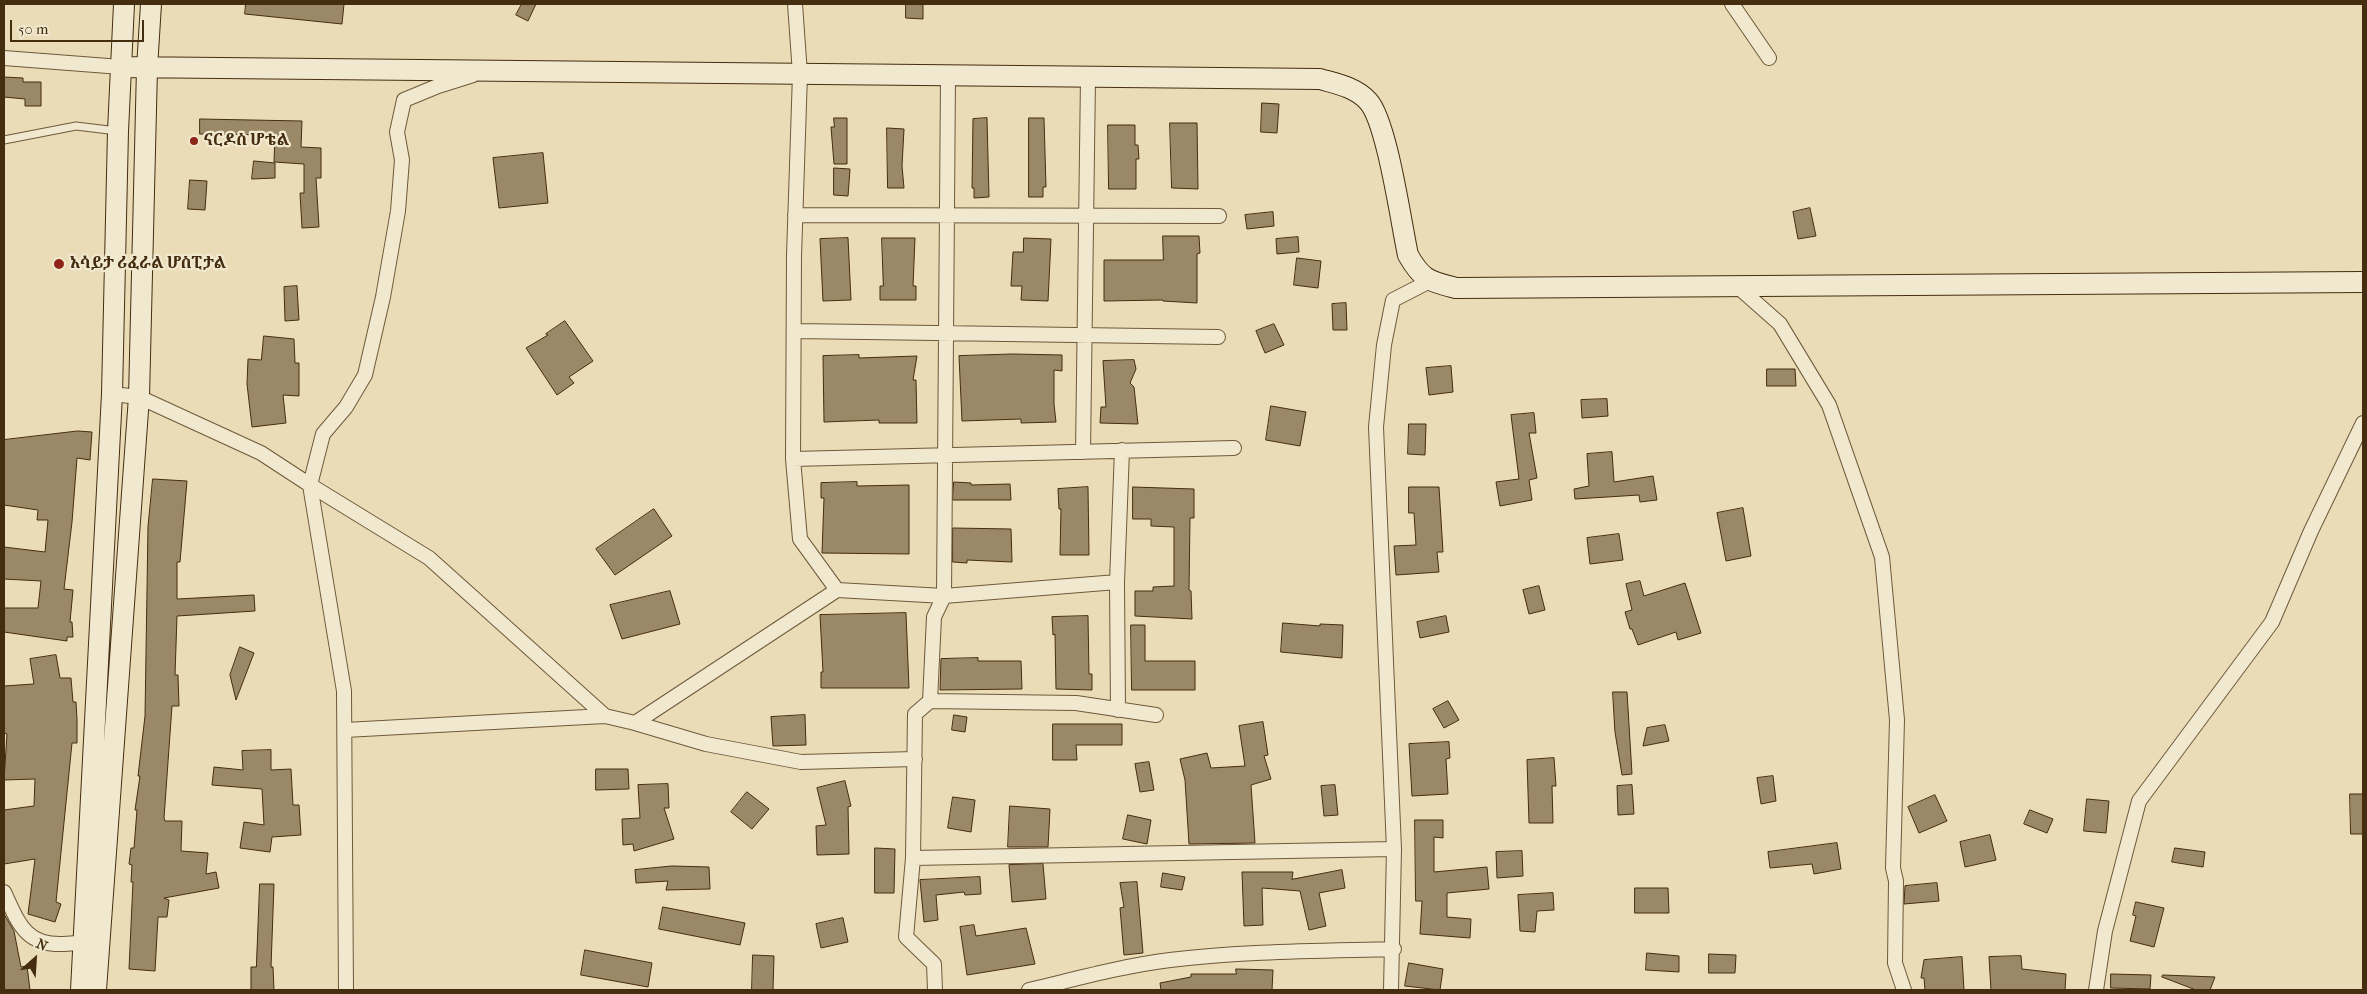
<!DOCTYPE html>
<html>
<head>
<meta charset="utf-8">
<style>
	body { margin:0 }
	#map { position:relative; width:2367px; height:994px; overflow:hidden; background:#eadcb6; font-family:"IM FELL French Canon",serif }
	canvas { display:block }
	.frame { position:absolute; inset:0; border:5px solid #452d0f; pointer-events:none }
	.north { position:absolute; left:10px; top:934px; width:50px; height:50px; -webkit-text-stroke:4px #f1e8d0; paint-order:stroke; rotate:26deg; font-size:14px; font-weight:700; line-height:20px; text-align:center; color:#452d0f }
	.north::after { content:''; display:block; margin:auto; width:18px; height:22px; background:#452d0f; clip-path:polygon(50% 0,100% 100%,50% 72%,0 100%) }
	.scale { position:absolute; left:10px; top:20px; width:134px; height:22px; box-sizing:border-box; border:2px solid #452d0f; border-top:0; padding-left:6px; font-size:15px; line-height:18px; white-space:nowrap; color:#452d0f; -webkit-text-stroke:4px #f1e8d0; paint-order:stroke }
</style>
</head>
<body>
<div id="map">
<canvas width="2367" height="994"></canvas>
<div class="frame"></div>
<div class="north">N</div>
<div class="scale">50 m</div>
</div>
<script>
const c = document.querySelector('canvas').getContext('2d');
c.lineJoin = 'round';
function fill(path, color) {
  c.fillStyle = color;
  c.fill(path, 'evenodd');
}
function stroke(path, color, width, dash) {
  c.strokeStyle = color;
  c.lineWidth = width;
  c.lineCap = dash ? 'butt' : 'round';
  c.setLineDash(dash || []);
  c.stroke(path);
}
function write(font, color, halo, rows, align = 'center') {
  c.font = font + ' "IM FELL French Canon","Noto Serif Ethiopic",serif';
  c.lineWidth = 4.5;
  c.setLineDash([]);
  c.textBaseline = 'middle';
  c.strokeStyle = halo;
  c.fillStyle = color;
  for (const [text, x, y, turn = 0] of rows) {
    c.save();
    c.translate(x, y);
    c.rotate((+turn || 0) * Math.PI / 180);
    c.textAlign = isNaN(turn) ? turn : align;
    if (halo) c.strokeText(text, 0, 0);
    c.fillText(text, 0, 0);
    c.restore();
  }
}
const building = new Path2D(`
	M246 4H344L342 24 245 14Z
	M522 4H536L528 21 516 15Z
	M906 4H923V19L906 18Z
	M4 77 23 78V82H41V106H25V99L4 97Z
	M1262 103 1279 104 1277 133 1261 132Z
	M834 118H847V164H834L831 127H834Z
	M987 118 989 197 974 198V188H972L973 119Z
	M1029 118H1044L1046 187H1043V197H1029Z
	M200 119 302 121 301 147 321 148V178H316L319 227 302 228 300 193H304V164L274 162 275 135 200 134Z
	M1170 123H1197L1198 189 1172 188Z
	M1108 125H1135V145H1138L1139 159H1136V189H1109Z
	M887 128 904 129 902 166 904 188H888Z
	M543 153 548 203 499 208 493 158Z
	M254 161 275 163V178L252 179Z
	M834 168 850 169 848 196 834 195Z
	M190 180 207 181 205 210 188 209Z
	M1810 208 1816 236 1798 239 1793 212Z
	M1273 212 1274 226 1247 229 1245 215Z
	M1163 236H1199L1200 253 1197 254V303L1163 301V300L1104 301V260H1163Z
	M1298 237 1299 252 1277 254 1276 239Z
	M848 238 851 300 823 301 820 239Z
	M882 238H915L913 286H916V300H880V286H883Z
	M1024 238 1051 239 1048 301 1021 300 1022 286H1011L1013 252H1023Z
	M1297 258 1321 261 1318 288 1294 285Z
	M297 286 299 320 285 321 284 287Z
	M1346 303 1347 330H1333L1332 304Z
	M565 321 593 361 569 377 574 383 557 395 526 348 548 335 546 334Z
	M1274 324 1284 345 1265 353 1256 331Z
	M264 336 294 339 295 363H299V396L283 395 286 423 252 427 247 384 248 359 261 360Z
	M1013 354 1062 355V371L1054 370V404L1056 422 1021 423V419L962 421 959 356Z
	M859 355V358L917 356 913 380H916L917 423H879V420L824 422 823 356Z
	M1134 360 1136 369 1130 383 1134 387 1138 424 1100 423 1101 407H1106L1103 361Z
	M1451 366 1453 392 1429 395 1426 368Z
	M1767 369H1795L1796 386H1767Z
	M1607 399 1608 416 1582 418 1581 400Z
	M1271 406 1306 412 1300 446 1266 440Z
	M1534 413 1536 433H1529L1537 478 1529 480 1532 500 1500 506 1496 482 1519 479 1511 415Z
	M1409 424H1426L1425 455 1408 454Z
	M78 431 92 432 90 460 77 458 72 522 64 589 73 590 70 622H72L73 637H67V641L4 632V608H38L41 581 4 579V547L45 552 48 520H37L38 510 4 505V440Z
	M1612 452 1614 482 1653 476 1657 500 1640 502 1639 495 1575 499 1574 489 1589 486 1587 454Z
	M153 479 187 481 180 562H177V599L254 595 255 611 177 616 175 675H178L179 706H172L164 818 165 821H182L181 851 208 853 206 874 216 872 219 888 164 898 169 900 167 917H158L155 971 129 969 133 882H131L132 865 129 864 131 848H134L137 810H135L140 776H138L145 716 148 527Z
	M857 482V486L909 485V554L822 553 824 498H821V483Z
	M954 482 971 483V485L1010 484 1011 500H953Z
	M1088 487 1089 555H1060L1061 509H1059L1058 489Z
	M1133 487 1194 489V518H1190L1189 590 1191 591 1192 619 1135 616V591H1153V587L1174 586V527L1151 526V519H1133Z
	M1409 487H1439L1443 552H1437L1439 572 1396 575 1394 546 1416 545 1414 513H1409Z
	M1743 508 1751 556 1726 561 1717 513Z
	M654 509 672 536 615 575 596 549Z
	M953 528 1011 529 1012 562 967 560V563L953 562Z
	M1619 534 1623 560 1590 564 1587 538Z
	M1640 581 1644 596 1685 583 1701 633 1678 640 1676 632 1638 645 1632 629H1630L1625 612 1632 610 1626 584Z
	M1539 586 1545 610 1529 614 1523 590Z
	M670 591 680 624 622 639 610 605Z
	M906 613 909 688H821V672H823L820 615Z
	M1088 616 1089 674H1092V690L1056 689 1055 634 1053 635 1052 617Z
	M1446 616 1449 632 1420 638 1417 622Z
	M1283 623 1320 626V624L1343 625 1342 658 1281 652Z
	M1131 625H1145V661H1195V690H1132Z
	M240 647 254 653 236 700 230 675Z
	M56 655 60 678H71L73 702H76L77 719V743H72L56 902 61 904 55 922 28 914 35 859 4 864V810L34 806 35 779 4 780 7 734 4 733V686L34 684 30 659Z
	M978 658V661H1021L1022 689 940 690 941 659Z
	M1613 692H1627L1632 774 1622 775 1615 732Z
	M1448 701 1459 720 1444 728 1433 709Z
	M805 715 806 745 773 746 771 717Z
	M954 715 967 717 965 732 952 730Z
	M1263 722 1268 755 1264 756 1271 779 1251 785 1255 843 1189 844 1185 780 1180 759 1207 753 1211 768 1245 766 1239 726Z
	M1053 724H1122V745H1076L1077 760H1053Z
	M1665 725 1669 741 1643 746 1647 728Z
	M1449 742 1450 758 1446 759 1448 794 1412 796 1409 744Z
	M271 750V770L291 769 293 805H299L301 835 272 837 270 852 240 848 244 822 264 825 262 789 212 785 214 767 243 770 242 751Z
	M1554 758 1556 786H1552L1553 823H1529L1527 760Z
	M1149 762 1154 790 1140 792 1135 764Z
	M596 769H628L629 789 596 790Z
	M1773 776 1776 801 1761 804 1757 778Z
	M845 781 851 806 848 807 849 854 817 855 816 826 826 825 817 788Z
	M668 784 669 808H664L674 839 634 851 633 844 623 845 622 819 640 818 638 785Z
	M1335 785 1338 815 1324 816 1321 786Z
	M1632 785 1634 814 1618 815 1617 786Z
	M747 792 769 809 752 829 731 812Z
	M2350 794H2363V834H2351Z
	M1935 795 1947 821 1919 833 1908 807Z
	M953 797 975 800 971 832 948 828Z
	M2087 799 2109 801 2106 833 2084 831Z
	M1010 806 1050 809 1048 847H1008Z
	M2030 810 2053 819 2047 833 2024 824Z
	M1128 815 1151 820 1147 844 1123 839Z
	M1415 820H1443V838L1434 837V872L1487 867 1489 889 1447 893V917L1471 919 1470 938 1420 934 1422 901H1416Z
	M1990 835 1996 860 1965 867 1960 842Z
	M1837 843 1841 869 1814 874 1812 864 1770 868 1768 852Z
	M875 848 895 849 894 893H875Z
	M2175 848 2205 852 2203 867 2172 862Z
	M1522 851 1523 876 1497 878 1496 852Z
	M1043 864 1046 899 1012 902 1009 865Z
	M672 866 709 867 710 889 666 890 668 881 636 883 635 870Z
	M1342 870 1345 888 1319 893 1326 926 1309 930 1300 891 1262 888 1263 925 1244 926 1242 872H1293L1292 879Z
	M1163 873 1185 877 1182 890 1161 887Z
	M980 877 981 894 965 895 964 892 936 895 938 920 924 922 920 880Z
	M1137 882 1143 953 1124 955 1120 908 1124 907 1120 883Z
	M1937 883 1939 901 1904 904 1905 886Z
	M260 884H274L271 967H273L274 990H251V967H256Z
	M1635 888H1668L1669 913H1635Z
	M1553 893 1554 910 1537 911 1535 932 1520 931 1518 895Z
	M2136 902 2164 908 2154 947 2130 941 2136 916 2133 915Z
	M663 907 745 923 740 945 659 929Z
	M4 914 14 931 21 967 27 966 30 990H4Z
	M843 918 848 942 821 948 816 924Z
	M974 925 976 936 1026 928 1035 964 967 975 960 927Z
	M585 950 652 963 648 987 581 975Z
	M1647 953 1679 956V972L1646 970Z
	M1709 954 1736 955 1735 973H1709Z
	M753 955 774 956 773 990H752Z
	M2021 956 2022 969 2066 974 2065 990H1991L1989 957Z
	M1962 957 1964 990H1925L1924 978H1921L1924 960Z
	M1409 963 1443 969 1440 990 1405 986Z
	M1236 969 1273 970 1272 990H1161L1160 983 1191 977V974H1236Z
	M2111 974 2151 975 2150 989 2111 988Z
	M2163 975 2215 977 2210 990H2196L2162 977Z`);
fill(building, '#9b8866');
stroke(building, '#452d0f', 1);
const lane = new Path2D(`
	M4 140 76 126 117 131`);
const street = new Path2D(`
	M1732 4 1769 58
	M4 58 121 67
	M473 75 438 86 404 100 397 132 402 160 398 211 383 297 365 375 346 407 323 434 310 485 429 558 605 716 635 723 837 590 800 539 793 459 794 256 800 74 795 4
	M948 76 944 596 934 617 930 701 1076 703 1156 715
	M795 215 1219 216
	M1737 286 1780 324 1829 405 1882 557 1897 720 1893 868 1896 881 1895 963 1904 990
	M794 331 1218 337
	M112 394 139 397 261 453 310 485 344 691 346 990
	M1083 452 1088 77
	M793 459 1234 448
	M837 590 944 596 1117 582
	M930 701 915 714 913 858 906 937 934 964 935 990
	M1118 710 1117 582 1122 450
	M635 723 706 744 801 762 915 759
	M345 730 605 716
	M913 858 1394 849
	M4 892C18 922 25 946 64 944 73 943 83 944 90 939
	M1029 990C1076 979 1122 966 1170 960 1244 951 1319 951 1394 949
	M1391 990 1394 849 1376 427 1384 345 1393 300 1430 281
	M2096 990 2105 931 2139 801 2272 622 2311 531 2363 423`);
const secondary = new Path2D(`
	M121 67 1320 79C1337 84 1355 87 1368 101 1387 121 1401 223 1408 255 1422 280 1429 281 1456 288L2363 282
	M81 990 112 394 118 131 124 4
	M96 990 139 397 147 68 151 4`);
stroke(lane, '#6e5939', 9);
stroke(street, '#6e5939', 16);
stroke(secondary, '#452d0f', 22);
stroke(lane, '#f1e8d0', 7);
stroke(street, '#f1e8d0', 14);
stroke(secondary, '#f1e8d0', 20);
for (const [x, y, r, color] of [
	[194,141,5,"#8f2418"],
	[59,264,6,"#8f2418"]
]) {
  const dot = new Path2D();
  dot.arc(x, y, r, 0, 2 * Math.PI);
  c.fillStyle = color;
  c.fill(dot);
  stroke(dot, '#f1e8d0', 2);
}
write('bold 16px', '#452d0f', '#f1e8d0', [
	["ናርዶስ ሆቴል",204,141],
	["አሳይታ ሪፈራል ሆስፒታል",70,264]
], 'left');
</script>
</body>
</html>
